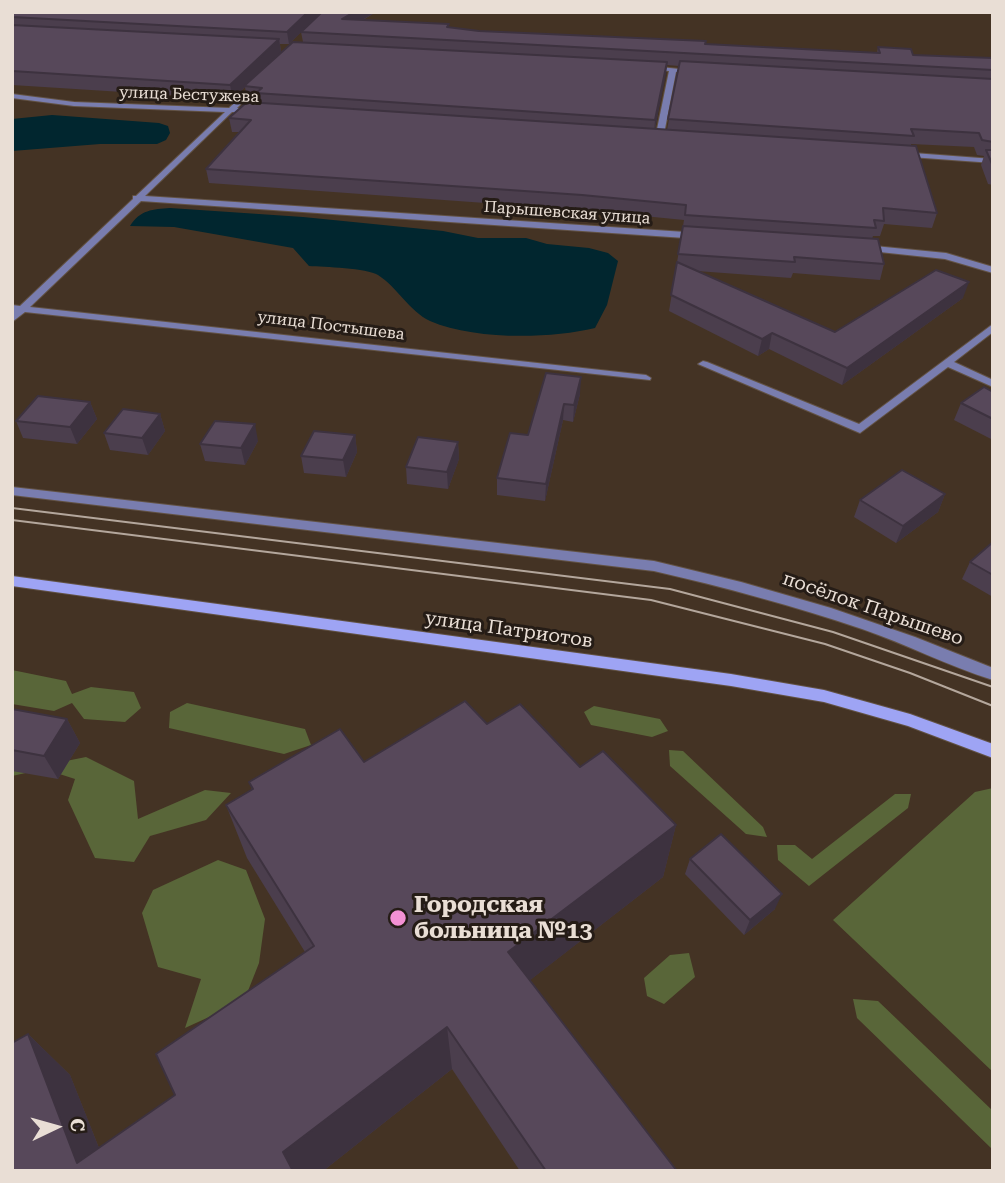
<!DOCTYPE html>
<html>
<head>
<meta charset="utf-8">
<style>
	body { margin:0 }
	#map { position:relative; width:1005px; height:1183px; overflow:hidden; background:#443324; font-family:"Roboto Serif",serif }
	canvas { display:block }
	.frame { position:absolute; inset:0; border:14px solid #e9ded5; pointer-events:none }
	.north { position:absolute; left:21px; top:1092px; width:70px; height:70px; -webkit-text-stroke:5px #251c16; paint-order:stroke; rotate:85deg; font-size:19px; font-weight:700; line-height:28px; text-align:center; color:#e9ded5 }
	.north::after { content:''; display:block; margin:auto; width:24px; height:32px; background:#e9ded5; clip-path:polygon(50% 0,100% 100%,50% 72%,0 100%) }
</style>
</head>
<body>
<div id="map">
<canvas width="1005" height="1183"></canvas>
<div class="frame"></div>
<div class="north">С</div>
</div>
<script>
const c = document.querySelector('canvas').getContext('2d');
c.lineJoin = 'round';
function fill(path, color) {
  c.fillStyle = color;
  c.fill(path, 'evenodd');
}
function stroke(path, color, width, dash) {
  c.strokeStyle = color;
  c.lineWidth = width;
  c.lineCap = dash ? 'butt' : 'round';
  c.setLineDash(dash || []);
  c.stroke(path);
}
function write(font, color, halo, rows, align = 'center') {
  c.font = font + ' "Roboto Serif",serif';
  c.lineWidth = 6;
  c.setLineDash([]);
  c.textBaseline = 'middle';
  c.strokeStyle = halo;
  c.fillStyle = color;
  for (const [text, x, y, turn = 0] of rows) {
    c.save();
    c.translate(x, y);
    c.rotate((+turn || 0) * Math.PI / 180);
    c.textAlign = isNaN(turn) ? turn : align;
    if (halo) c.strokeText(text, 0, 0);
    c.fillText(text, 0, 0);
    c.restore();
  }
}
fill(new Path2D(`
	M12 670 66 681 72 694 91 687 134 692 141 708 125 722 84 719 72 703 54 711 12 704Z
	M187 703 305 729 311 745 284 754 169 728 170 712Z
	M594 706 660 719 668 731 652 737 591 725 584 712Z
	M12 743 51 764 86 757 134 781 138 819 205 790 231 793 206 820 150 836 134 862 95 858 68 800 75 779 44 769 12 776Z
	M669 750 683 751 763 827 767 837 746 834 670 766Z
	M993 788V1072L833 920 975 792Z
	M895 794H911L908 808 809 886 778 860 777 845H795L812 859Z
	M218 860 246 870 265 919 259 963 244 1001 185 1028 201 979 158 967 142 913 153 890Z
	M689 953 695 977 664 1004 647 996 644 978 670 955Z
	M853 999 878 1001 993 1111V1150L857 1018Z`), '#596639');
fill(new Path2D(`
	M52 115 159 123 168 126 170 133 166 140 157 144H100L12 151V119Z
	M170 208 303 217 443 231 478 238H526L547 244 589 248 608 253 618 261 607 305 595 328C549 339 474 340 430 321 409 311 397 287 378 275 367 268 324 267 309 266L293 248 174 227 130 226C140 210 153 209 170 208Z`), '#01262f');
const minor = new Path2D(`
	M650 66 699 71 696 73 676 72 663 139 659 141 655 139 669 71 648 69Z
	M257 82 262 83 237 108 255 109 258 113 232 112 145 196 700 233 704 236 700 239 141 201 30 307 646 375 651 378 650 380 25 312 12 322 14 311H12V305L20 306 133 199V196H136L225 112 74 106 12 98V94L74 102 229 108Z
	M900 152 993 159V163L897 156 896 154Z
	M864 245 946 253 993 267V273L945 259 861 250V246Z
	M993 324V332L954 362 993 380V387L948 367 860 433 698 364 703 361 707 362 859 424Z
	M12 487 654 561 741 582 831 608 915 637 993 668V680C948 666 906 644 862 629 794 606 724 587 654 571L12 495Z`);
const secondary = new Path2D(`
	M12 576 731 674 824 690 910 714 993 744V758L908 726 824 702 731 686 12 586Z`);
stroke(minor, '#625244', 2);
stroke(secondary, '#625244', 2);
fill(minor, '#797daf');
fill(secondary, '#9ea4f4');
stroke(new Path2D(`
	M12 508 670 589 833 632 993 687
	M12 520 651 600 825 644 910 673 993 706`), '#b4a79c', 2);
fill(new Path2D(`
	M12 12H376L363 20 479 31 705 44 877 53 878 47 913 55 993 58V185L988 184 981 165 984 156 977 155 974 147 911 144V146L937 213 932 228 884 224 880 236H873L872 239 884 264 880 280 793 273 791 278 697 271 835 332 963 298 842 385 769 349 758 356 669 311 684 220 582 210 209 183 206 169 239 132H232L229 118 258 102 257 100 247 99 245 87 233 99 12 85ZM301 32 303 42 281 52 280 44H289ZM667 65 679 66 667 130 655 129Z
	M546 373 580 394 573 422 563 420 545 501 497 495V478L528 435Z
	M993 392V440L954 420 961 403Z
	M90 402 97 419 77 444 23 438 16 421Z
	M160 414 165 431 148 455 110 450 104 433Z
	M355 435 357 452 346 477 304 473 301 456Z
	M258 441 245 465 205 461 200 444Z
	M458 442 459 459 448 489 407 484 406 467Z
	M945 494 938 512 896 543 854 517 860 500Z
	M993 542V597L962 579 970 562Z
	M12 709 67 719 80 743 58 779 12 771Z
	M487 724 580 767 676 825 663 877 530 980 677 1171H520L452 1069 323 1171H12L28 1034 70 1075 99 1148 175 1095 305 952 247 858 226 805 252 790 249 782 364 762Z
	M690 859 775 909 744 935 685 874Z`), '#4b3e4d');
fill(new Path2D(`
	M308 12H322L289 44 287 32Z
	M354 12H376L343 31 342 19Z
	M279 39 281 52 233 99 230 85Z
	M667 62 666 74 654 133 655 120Z
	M969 282 963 298 842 385 847 368Z
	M772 333 769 349 758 356 762 339Z
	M581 377 580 394 573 422 574 405Z
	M90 402 97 419 77 444 70 427Z
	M564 404 563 420 545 501 546 484Z
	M160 414 165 431 148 455 142 438Z
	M255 424 258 441 245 465 241 448Z
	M355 435 357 452 346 477 343 460Z
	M458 442 459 459 448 489 447 472Z
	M945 494 938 512 896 543 903 526Z
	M67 719 80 743 58 779 44 756Z
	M676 825 663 877 507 998 508 952Z
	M782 894 775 909 744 935 750 920Z
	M447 1027 452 1069 323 1171H293L283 1152Z
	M28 1034 70 1075 108 1171 77 1163Z`), '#3d323f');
const building = new Path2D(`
	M12 12H308L287 32 12 17Z
	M322 12H354L342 19 449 24 447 27 479 31 706 41 705 44 880 53 878 47 911 49 913 55 993 58V70L301 32Z
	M12 25 279 39 230 85 12 71Z
	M293 42 667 62 655 120 256 93 262 88 244 86Z
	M680 61 993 79V142L982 140 979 133 911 129 914 136 668 119Z
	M247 102 916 146 937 213 883 208 884 221 874 220 876 228 685 215 686 205 582 195 206 169 251 120 229 118Z
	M986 150H993V166Z
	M683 226 878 239 884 264 794 257 795 262 678 254Z
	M677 262 835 332 936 270 969 282 847 368 772 333 762 339 671 295Z
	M546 373 581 377 574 405 564 404 546 484 497 478 510 433 528 435Z
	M984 387 993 392V419L961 403Z
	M38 396 90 402 70 427 16 421Z
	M123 409 160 414 142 438 104 433Z
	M215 421 255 424 241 448 200 444Z
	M314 431 355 435 343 460 301 456Z
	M418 437 458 442 447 472 406 467Z
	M902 470 945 494 903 526 860 500Z
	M993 542V575L970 562Z
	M465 701 487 724 520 704 580 767 603 751 676 825 508 952 677 1171H546L447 1027 283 1152 293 1171H12V1043L28 1034 77 1163 175 1095 156 1054 314 946 226 805 253 789 249 782 340 729 364 762Z
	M12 709 67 719 44 756 12 750Z
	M721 834 782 894 750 920 690 859Z`);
fill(building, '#57485a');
stroke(building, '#3d323f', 2);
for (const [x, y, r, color] of [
	[398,918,9,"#f491d4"]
]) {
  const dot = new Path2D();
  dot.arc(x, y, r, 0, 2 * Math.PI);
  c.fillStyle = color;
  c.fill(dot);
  stroke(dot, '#251c16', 2.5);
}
write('16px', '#e9ded5', '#251c16', [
	["улица Бестужева",189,95,2],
	["Парышевская улица",567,213,4],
	["улица Постышева",331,326,7]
]);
write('19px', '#e9ded5', '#251c16', [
	["посёлок Парышево",873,609,19],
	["улица Патриотов",509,630,8]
]);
write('bold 23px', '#e9ded5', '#251c16', [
	["Городская",414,905],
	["больница №13",414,931]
], 'left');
</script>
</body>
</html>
